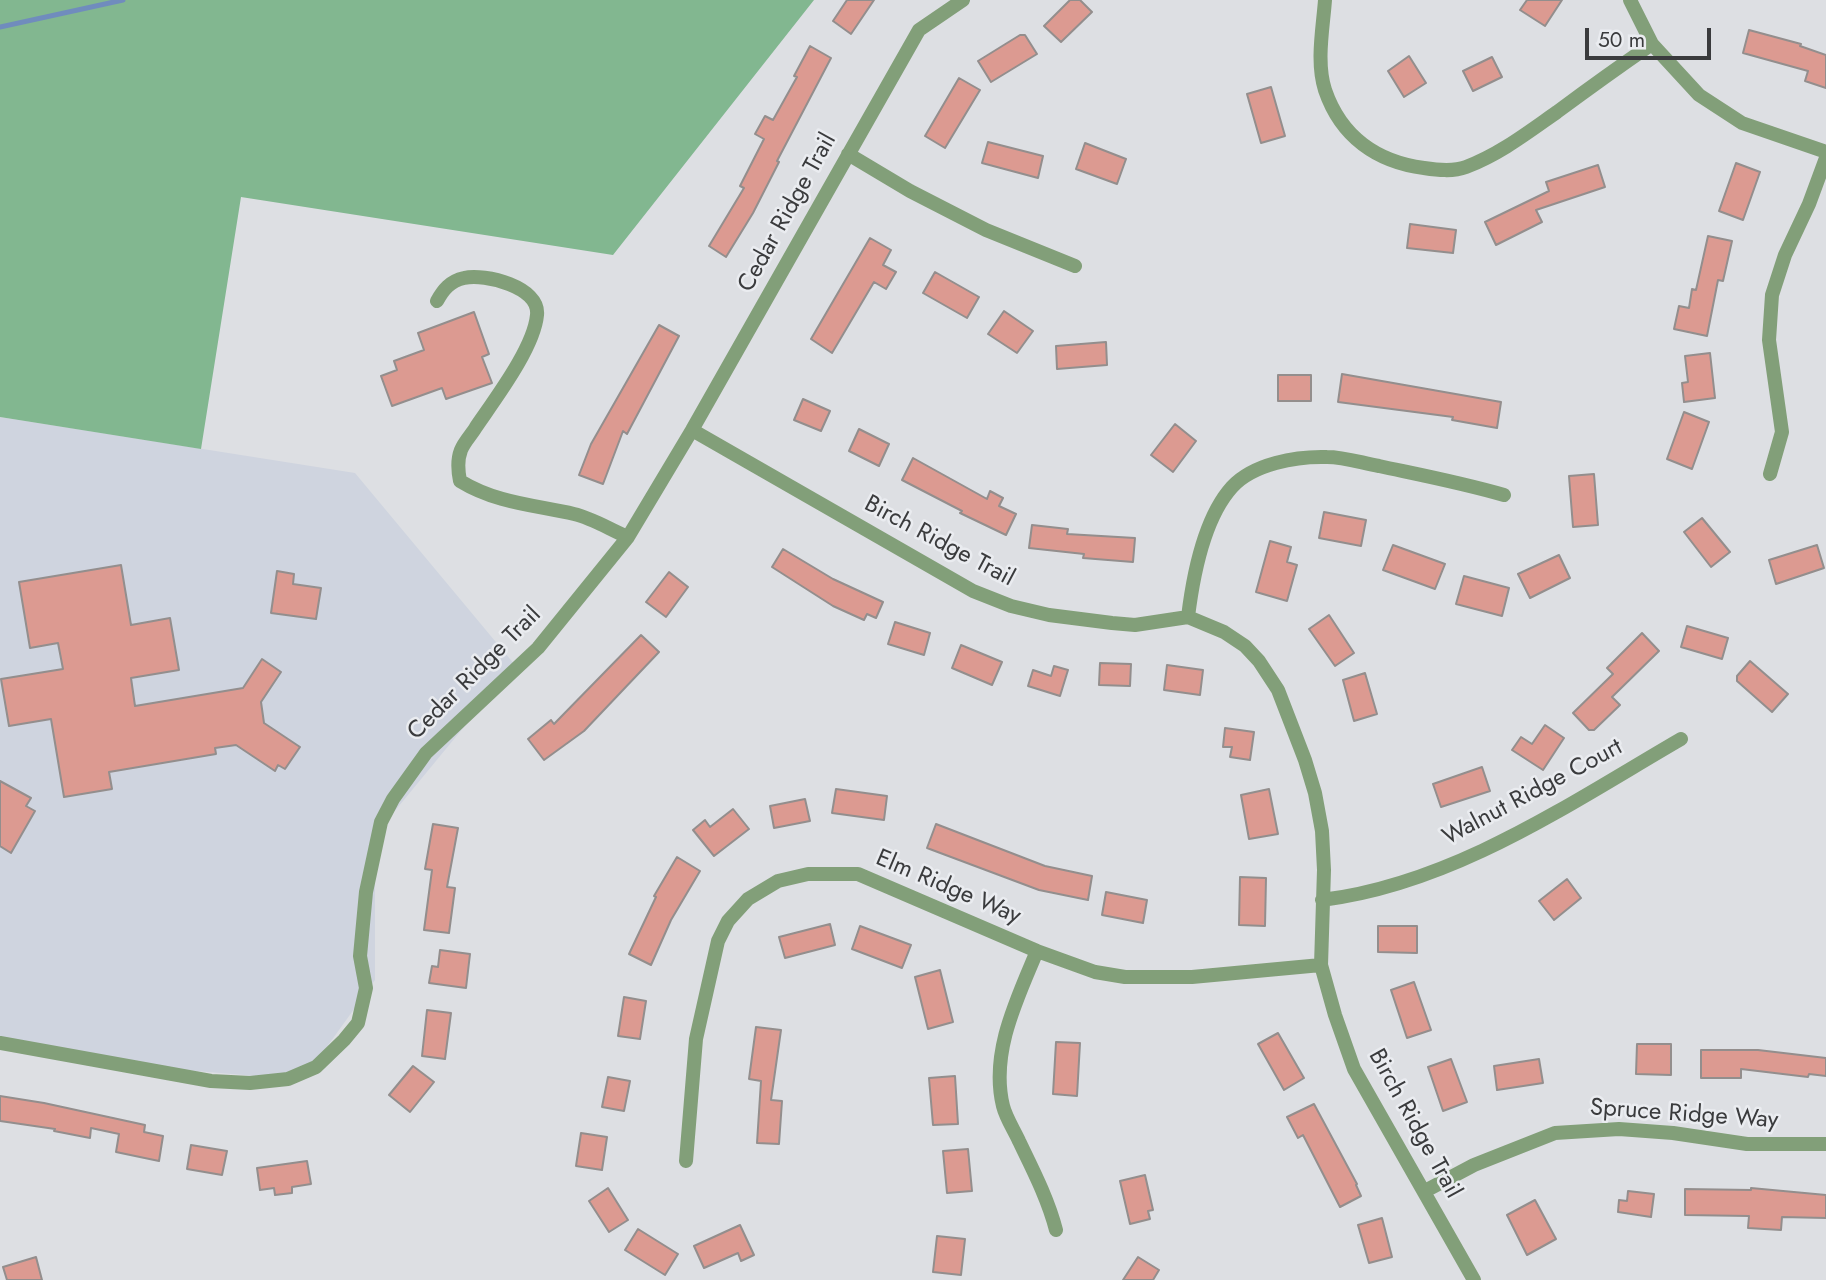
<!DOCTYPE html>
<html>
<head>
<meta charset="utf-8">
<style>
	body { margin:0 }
	#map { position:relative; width:1826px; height:1280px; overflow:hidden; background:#dddfe3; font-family:Jost,sans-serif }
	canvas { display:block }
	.scale { position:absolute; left:1585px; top:28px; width:126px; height:32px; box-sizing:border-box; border:4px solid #3a3b3d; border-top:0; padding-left:9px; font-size:21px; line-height:24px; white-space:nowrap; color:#3a3b3d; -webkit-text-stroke:5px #eaecf0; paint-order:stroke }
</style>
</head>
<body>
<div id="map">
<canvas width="1826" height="1280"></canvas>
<div class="scale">50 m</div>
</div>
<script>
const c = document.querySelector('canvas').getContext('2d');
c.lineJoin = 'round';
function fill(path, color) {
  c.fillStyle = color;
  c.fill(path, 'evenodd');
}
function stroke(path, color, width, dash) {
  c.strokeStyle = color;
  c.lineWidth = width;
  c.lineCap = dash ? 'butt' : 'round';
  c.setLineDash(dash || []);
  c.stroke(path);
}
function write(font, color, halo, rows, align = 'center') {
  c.font = font + ' Jost,sans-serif';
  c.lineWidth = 5;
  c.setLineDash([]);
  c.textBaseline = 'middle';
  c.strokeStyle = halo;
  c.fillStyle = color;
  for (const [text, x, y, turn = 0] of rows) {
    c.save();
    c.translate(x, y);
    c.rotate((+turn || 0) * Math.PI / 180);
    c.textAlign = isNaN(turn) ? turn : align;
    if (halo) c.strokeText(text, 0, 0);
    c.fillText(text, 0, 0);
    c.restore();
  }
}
fill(new Path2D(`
	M0 417 355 473 515 665 375 835V980L303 1080 149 1067 0 1043Z`), '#cfd4df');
fill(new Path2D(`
	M0 0H814L613 255 241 197 201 449 0 417Z`), '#82b790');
stroke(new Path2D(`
	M0 27 123 0`), '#708cbd', 5);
const building = new Path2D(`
	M847 0H874L851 34 833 21Z
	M1070 0H1080L1092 12 1061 42 1044 26Z
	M1527 0H1562L1545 26 1520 10Z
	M1749 30 1801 44 1800 46 1826 55V88L1805 81 1808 71 1743 53Z
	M1020 35H1025L1037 54 991 82 978 61Z
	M810 46 831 58 777 161 779 162 753 213 726 257 709 246 744 188 740 186 764 139 755 134 765 116 773 120 797 77 794 76Z
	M1409 56 1426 83 1404 97 1388 71Z
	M1492 57 1502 77 1473 91 1463 71Z
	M959 78 980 90 945 148 925 136Z
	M1271 87 1285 136 1261 143 1247 94Z
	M988 142 1043 156 1038 178 982 163Z
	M1085 143 1126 159 1117 184 1076 169Z
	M1736 163 1760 172 1743 220 1719 211Z
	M1598 165 1605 187 1536 210 1542 222 1496 245 1485 222 1549 191 1546 182Z
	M1410 224 1456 230 1453 253 1407 248Z
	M1708 236 1732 241 1723 281 1718 280 1707 336 1674 329 1679 306 1689 308 1692 289 1696 290Z
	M870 238 891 250 883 265 896 272 886 289 874 282 832 353 811 339Z
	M935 272 979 297 967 318 923 293Z
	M1004 311 1033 331 1017 353 988 334Z
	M474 312 489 354 482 357 492 383 446 399 442 388 392 406 381 376 397 370 394 361 424 350 418 333Z
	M659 325 679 336 627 434 623 431 603 484 579 475 591 444Z
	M1106 342 1107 365 1057 369 1056 346Z
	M1710 353 1715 398 1684 402 1682 383 1688 382 1685 356Z
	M1342 374 1501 402 1497 428 1452 420 1453 417 1338 402Z
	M1278 375H1311V401H1278Z
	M803 399 830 411 821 431 794 420Z
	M1684 412 1709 422 1692 469 1667 459Z
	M1175 424 1196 441 1173 472 1151 455Z
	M859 429 889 444 879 466 849 451Z
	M913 458 987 499 990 491 1003 498 999 506 1016 514 1006 535 960 513 962 511 902 480Z
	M1594 474 1598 525 1573 527 1569 476Z
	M1324 512 1366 520 1361 546 1319 538Z
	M1702 518 1730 552 1711 567 1684 532Z
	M1032 525 1068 529 1067 534 1135 538 1133 562 1083 558 1084 554 1029 548Z
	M1270 541 1291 547 1287 562 1297 565 1287 601 1256 592Z
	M1393 545 1445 564 1435 589 1383 570Z
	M1817 545 1824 568 1776 584 1769 560Z
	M783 549 833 579 883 602 876 618 867 614 864 620 833 606 772 567Z
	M1559 555 1570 578 1530 598 1518 574Z
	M121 565 131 625 170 618 179 670 131 678 135 706 243 688 262 659 281 672 261 702 264 723 300 747 285 769 278 765 275 771 236 745 215 748 216 754 109 772 112 789 64 797 51 719 9 726 1 679 63 669 58 643 30 648 19 582Z
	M277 571 294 574 293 584 321 588 316 619 271 613Z
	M669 572 688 587 666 617 646 602Z
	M1464 576 1509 588 1502 616 1456 604Z
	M1329 615 1354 653 1335 666 1309 629Z
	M895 622 930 633 924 655 888 644Z
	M1687 626 1728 638 1722 659 1681 647Z
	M1642 633 1659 651 1612 697 1620 705 1594 730H1589L1573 713 1613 674 1607 668Z
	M641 635 659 652 584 731 544 760 528 739 551 720 554 724Z
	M961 645 1002 662 992 685 952 668Z
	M1750 661 1788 694 1772 712 1737 681V676Z
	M1100 663 1131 664 1130 686 1099 685Z
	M1167 665 1203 670 1200 695 1164 690Z
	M1054 666 1068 670 1060 696 1028 686 1033 670 1051 676Z
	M1365 673 1377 714 1354 721 1343 680Z
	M1545 725 1564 738 1543 770 1512 750 1521 737 1532 744Z
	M1225 728 1254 732 1250 760 1230 757 1232 747H1223Z
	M1482 767 1490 791 1441 807 1433 784Z
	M0 781 31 798 26 806 35 811 11 853 0 846Z
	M836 789 887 796 884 820 832 813Z
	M1269 789 1278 834 1249 839 1241 795Z
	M805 799 810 821 774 828 770 806Z
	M733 809 749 829 714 856 693 830 705 820 710 827Z
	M433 824 458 828 447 887 455 888 449 933 424 930 432 870 425 869Z
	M936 824 1045 866 1092 876 1088 900 1039 890 927 848Z
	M677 857 700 871 671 920 651 965 629 954 656 897 654 896Z
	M1240 877 1266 878 1265 926 1239 925Z
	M1567 879 1581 898 1554 920 1539 901Z
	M1106 892 1147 900 1143 923 1102 915Z
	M830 924 835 945 785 958 779 937Z
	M860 926 911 945 902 968 852 949Z
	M1378 926H1417V953L1378 952Z
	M440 950 470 954 466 988 429 983 432 966 438 967Z
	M940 970 953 1022 928 1029 915 977Z
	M1414 982 1431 1030 1407 1038 1391 990Z
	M624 997 646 1001 640 1039 618 1036Z
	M427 1010 451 1013 445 1059 422 1056Z
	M756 1027 781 1030 771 1100 782 1101 779 1144 757 1143 761 1081 749 1079Z
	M1278 1033 1304 1078 1284 1090 1258 1044Z
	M1056 1042 1080 1043 1077 1096 1053 1094Z
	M1637 1044H1671V1075L1636 1074Z
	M1701 1050H1758L1826 1058V1076L1809 1074 1808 1077 1741 1069V1078H1701Z
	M1451 1059 1467 1102 1443 1111 1428 1067Z
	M1539 1059 1543 1083 1497 1090 1494 1066Z
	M413 1066 434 1082 410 1112 389 1095Z
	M955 1076 958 1124 933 1125 929 1078Z
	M608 1077 630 1081 624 1111 602 1107Z
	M0 1096 44 1103 145 1125 144 1132 163 1136 159 1161 116 1152 119 1134 91 1128 90 1138 54 1131 55 1129 0 1121Z
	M1314 1104 1357 1184 1356 1185 1361 1196 1340 1207 1303 1135 1298 1138 1287 1117Z
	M581 1133 607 1137 602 1170 576 1166Z
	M191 1145 227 1151 222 1175 187 1169Z
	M968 1149 972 1191 947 1193 943 1151Z
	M307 1161 311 1184 292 1187V1193L275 1195 274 1188 260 1190 257 1168Z
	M1145 1175 1153 1210 1148 1211 1150 1219 1130 1224 1120 1181Z
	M608 1188 628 1220 609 1232 589 1201Z
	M1751 1188 1826 1195V1218L1782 1217 1781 1230 1748 1228 1749 1216 1685 1215V1189L1751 1190Z
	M1628 1191 1654 1194 1651 1217 1618 1212 1619 1200 1627 1201Z
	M1535 1200 1556 1239 1527 1255 1507 1215Z
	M1382 1218 1392 1257 1369 1263 1358 1225Z
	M740 1225 754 1255 741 1261 738 1253 704 1268 694 1246Z
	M638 1229 678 1254 665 1275 625 1250Z
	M937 1236 965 1239 961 1275 933 1272Z
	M36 1257 42 1280H7L3 1267Z
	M1138 1257 1159 1270 1153 1280H1123Z`);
fill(building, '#dc9a91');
stroke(building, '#938e8d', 2);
stroke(new Path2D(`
	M1325 0C1323 28 1316 62 1325 90 1341 137 1377 162 1424 168 1437 170 1453 172 1466 167 1500 154 1527 133 1557 112 1588 89 1620 66 1652 44
	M1630 0 1652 44 1699 95 1742 123 1826 152
	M848 154 910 191 986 230 1075 266
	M437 301C443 290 450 281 464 278 485 273 540 287 537 315 534 348 495 399 476 427 472 434 464 442 461 450 457 460 458 471 460 481 496 503 534 505 574 514 592 518 611 530 628 537
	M692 430 973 591 1011 606 1049 615 1112 623 1135 625 1188 617 1224 632 1245 646 1259 661 1278 690 1305 760 1315 793 1322 831 1324 870 1321 965 1335 1015 1354 1069 1474 1280
	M1770 474 1782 432 1769 340 1772 295 1785 255 1809 204 1826 158
	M1188 617C1193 576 1204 518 1232 487 1253 464 1296 456 1327 457 1344 457 1362 463 1379 466 1421 475 1463 483 1504 495
	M1322 900C1453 884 1569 804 1681 739
	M1037 951C1017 999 990 1053 1003 1106 1006 1118 1014 1130 1019 1141 1033 1170 1048 1199 1056 1230
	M0 1043 211 1081 250 1083 288 1079 316 1067 344 1040 358 1023 366 988 360 956 366 892 381 822 393 799 426 753 538 648 628 537 692 430 919 30 963 0
	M686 1161 696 1039 718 941 728 921 748 899 778 881 808 874H858L1037 951 1095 972 1125 977H1192L1321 965
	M1425 1191 1474 1165 1555 1133 1619 1129 1673 1133 1747 1144H1826`), '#829f79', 14);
write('24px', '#3a3b3d', '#eaecf0', [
	["Cedar Ridge Trail",788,213,-61],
	["Birch Ridge Trail",939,542,28],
	["Cedar Ridge Trail",475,674,-45],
	["Walnut Ridge Court",1533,793,-28],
	["Elm Ridge Way",948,888,23],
	["Spruce Ridge Way",1684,1115,4],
	["Birch Ridge Trail",1414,1124,61]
]);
</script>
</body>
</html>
